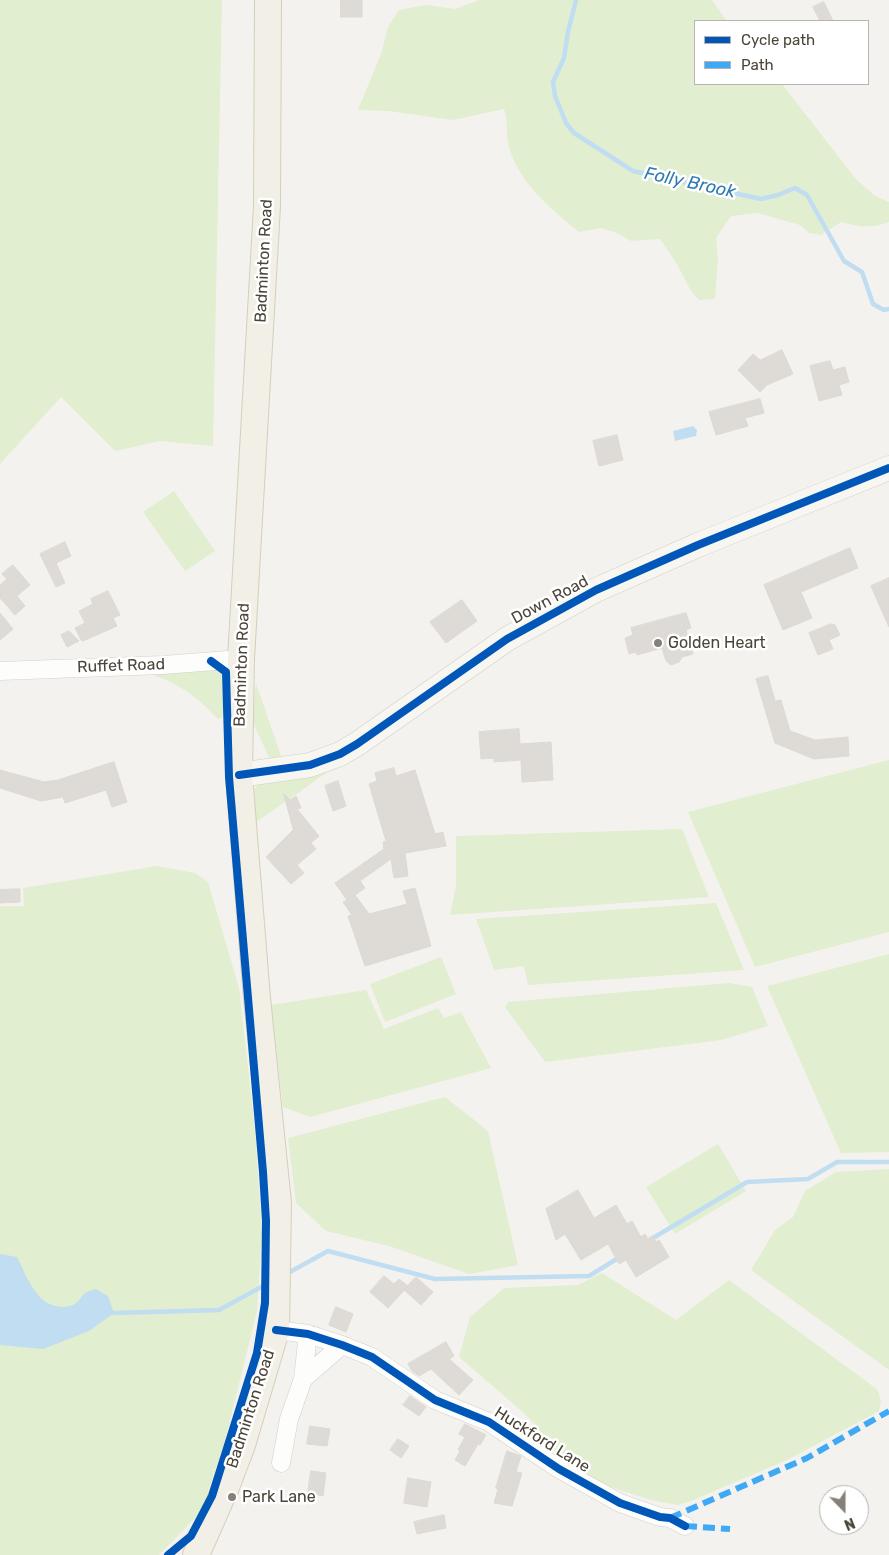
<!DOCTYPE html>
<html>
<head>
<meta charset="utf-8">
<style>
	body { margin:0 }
	#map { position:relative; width:889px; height:1555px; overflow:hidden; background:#f4f2ee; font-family:Rubik,sans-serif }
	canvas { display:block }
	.legend { position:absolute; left:694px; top:20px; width:175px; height:65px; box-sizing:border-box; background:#fff; border:1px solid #b7b4b0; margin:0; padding:6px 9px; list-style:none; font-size:15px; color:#4b4439 }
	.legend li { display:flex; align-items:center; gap:10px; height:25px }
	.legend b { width:25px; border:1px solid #b7b4b0 }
	.north { position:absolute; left:819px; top:1485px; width:50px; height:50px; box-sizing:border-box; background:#fff; border:1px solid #b7b4b0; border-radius:50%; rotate:158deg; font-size:14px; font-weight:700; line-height:20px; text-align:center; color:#4b4439 }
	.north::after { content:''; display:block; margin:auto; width:18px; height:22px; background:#868178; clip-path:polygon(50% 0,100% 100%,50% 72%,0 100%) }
</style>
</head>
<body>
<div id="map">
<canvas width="889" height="1555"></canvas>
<ul class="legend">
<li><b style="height:6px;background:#0057b8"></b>Cycle path</li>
<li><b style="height:6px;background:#3fa9f5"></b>Path</li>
</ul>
<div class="north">N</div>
</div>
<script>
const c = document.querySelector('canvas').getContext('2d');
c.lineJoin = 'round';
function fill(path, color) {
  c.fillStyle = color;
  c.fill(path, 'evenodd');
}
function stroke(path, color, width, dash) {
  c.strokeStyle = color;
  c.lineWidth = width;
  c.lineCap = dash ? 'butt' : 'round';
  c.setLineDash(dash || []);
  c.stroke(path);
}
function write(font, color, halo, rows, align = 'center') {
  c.font = font + ' Rubik,sans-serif';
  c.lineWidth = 5;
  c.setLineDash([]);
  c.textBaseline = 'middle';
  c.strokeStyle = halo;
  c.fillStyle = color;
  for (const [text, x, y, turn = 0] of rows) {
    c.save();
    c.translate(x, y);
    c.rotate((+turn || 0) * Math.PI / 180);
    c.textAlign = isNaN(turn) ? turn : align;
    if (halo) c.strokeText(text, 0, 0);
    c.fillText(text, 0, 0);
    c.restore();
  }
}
fill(new Path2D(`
	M0 0H222L213 446 160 441 115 451 61 397 0 464Z
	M480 0H712L727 21H695V84H782L855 178 875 196 889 202V222C870 229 860 227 841 222L821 235 809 233 800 225 758 213 731 216 716 238 718 259 715 299 699 300 691 291 677 264 660 239 631 241 617 233 601 228 579 232C551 209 519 183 509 147 506 135 508 121 504 109L453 120 388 111 358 110 381 54 388 27 399 10 426 5 455 9Z
	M174 491 215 551 185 571 143 512Z
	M212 665 223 674V715L221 718 218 719C192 691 174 681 138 670Z
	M256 683 283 762H271L252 720Z
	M889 760V932L755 967 688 812Z
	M332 769 249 827V798L257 785Z
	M682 829 709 897 450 915 456 886V836Z
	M157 866 195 873 208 882 239 988 255 1129 262 1233 257 1311 225 1441 201 1512 159 1555H0V906H24L23 888Z
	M716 903 744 970 528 985 524 966 494 970 476 919Z
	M889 954V1152L841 1153 767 986Z
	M441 957 456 994 385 1022 370 984Z
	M729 983 752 987 768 1026 721 1040 545 1062 505 1007 508 1002Z
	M366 990 384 1029 438 1008 444 1018 461 1012 491 1068 310 1117 283 1107 271 1005Z
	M445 1097 488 1131 518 1265 469 1274 389 1246 326 1231 296 1203 288 1138Z
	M718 1144 746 1191 675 1234 646 1187Z
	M889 1169V1370L751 1270 775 1230 793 1217 805 1191 836 1172Z
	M602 1273 676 1320 729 1280 878 1390 881 1402 879 1411 787 1460 691 1501 678 1505 651 1500 604 1485 541 1444 538 1427 525 1414 459 1357 470 1317 504 1288 578 1285Z`), '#e1eecf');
fill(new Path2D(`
	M693 426 697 430 696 436 675 441 673 431Z
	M0 1254 17 1257C28 1279 39 1313 70 1306 78 1304 80 1298 85 1293 88 1291 93 1290 96 1289L108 1296 114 1313 89 1331 43 1349 0 1345Z`), '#c0ddf1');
stroke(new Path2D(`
	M576 0 568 32 564 58 553 82 555 96 566 123 574 133 633 171 761 199 778 195 795 188 807 195 844 261 862 272 873 304 884 310 889 309
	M648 1241 747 1182 808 1179 837 1162H889
	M290 1272 328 1251 435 1279 589 1276 620 1257
	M114 1313 219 1310 265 1285`), '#c0ddf1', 4.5);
const building = new Path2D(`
	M341 0H362V17H341Z
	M824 2 833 21H820L813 7Z
	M782 350 793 374 767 385 760 392 738 370 753 354 760 360Z
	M830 361 833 370 845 367 849 382 839 385 842 395 819 401 810 366Z
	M760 399 764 413 745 418 748 426 716 435 709 412Z
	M617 435 623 460 599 466 593 441Z
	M65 542 71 556 56 563 65 583 56 587 40 554Z
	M850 548 858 568 801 592 812 618 783 630 764 585Z
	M13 565 30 585 17 596 25 606 15 615 0 598V585L7 579 2 574Z
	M889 578V627L871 586Z
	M108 591 120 615 113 618 117 626 83 641 81 640 75 628 85 623 79 611 93 604 91 599Z
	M462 600 477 621 446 643 430 622Z
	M0 613 13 629 0 640Z
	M686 613 691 628 686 630 693 654 682 657 679 662 671 665 666 661 662 648 637 655 636 652 629 654 625 638 633 635 631 628Z
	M831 624 835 625 840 635 829 640 833 649 818 655 809 633Z
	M69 631 79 641 67 647 61 635Z
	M768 676 775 701 781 700 790 731 815 740 848 737 849 756 814 759 775 743 756 679Z
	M519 729 520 744 551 742 553 780 522 782 521 760 494 762V758L481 759 479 732Z
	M114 762 127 802 112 807 106 790 65 803 63 797 41 801 0 788V770L44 782 58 780Z
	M394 768 396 776 415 770 435 834 443 832 446 846 405 853 408 876 394 878 391 859 360 881 365 888 355 895 369 914 407 904 403 891 415 888 431 946 365 966 348 916 352 915 343 902 347 900 335 883 384 849 383 842 386 841 369 784 377 781 375 773Z
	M338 781 346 806 333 811 325 786Z
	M284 794 290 800 296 796 301 808 297 809 319 836 311 843 316 849 297 865 304 873 291 884 266 857 293 830Z
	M14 889H20V902L0 903V890Z
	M578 1190 594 1218 616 1205 627 1224 632 1221 641 1237 645 1234 648 1239 652 1236 656 1242 659 1240 669 1257 636 1277 626 1260 619 1264 608 1244 581 1260 565 1234 556 1240 546 1209Z
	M384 1276 394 1284 399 1279 408 1286 388 1308 370 1292Z
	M416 1277 433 1292 421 1305 404 1290Z
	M336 1307 353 1314 346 1332 329 1325Z
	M446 1342 454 1356 449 1359 473 1380 459 1395 431 1369 419 1376 412 1371 408 1364Z
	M410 1396 426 1407 419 1416 403 1405Z
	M465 1424 486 1435 480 1445 478 1444 465 1466 455 1460 460 1451 458 1450 465 1437 459 1434Z
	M310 1426 330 1429 327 1446 307 1444Z
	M398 1439 409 1446 401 1458 390 1450Z
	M507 1451 521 1456 516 1472 522 1473 512 1506 494 1503 498 1489 496 1488Z
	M311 1471 326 1473 323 1496 308 1493Z
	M408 1478 431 1482 427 1507 404 1503Z
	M444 1515 446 1528 417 1534 414 1522Z`);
fill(building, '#dedbd6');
stroke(building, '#dcd9d4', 1);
const street = new Path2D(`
	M0 671 163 665 241 659
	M276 1330 308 1334 342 1345 372 1357 435 1400 489 1422 559 1469 620 1503 660 1517 670 1518 685 1526
	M303 1379 342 1345
	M281 1463 289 1419 303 1379 308 1334`);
const secondary = new Path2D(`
	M239 775 310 765 340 754 357 744 507 639 596 590 698 545 889 468`);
const primary = new Path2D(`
	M196 1555 226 1487 242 1445 276 1330 278 1203 257 998 239 775 241 659 267 206 268 0`);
stroke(street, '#d2d0cb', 19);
stroke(secondary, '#d3cfc5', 25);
stroke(primary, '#d6cebb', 28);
stroke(street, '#fdfdfc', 18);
stroke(secondary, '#f7f6f1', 24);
stroke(primary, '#f2efe6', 26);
stroke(new Path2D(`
	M670 1518 807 1458 889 1411
	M685 1526 730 1529`), '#3fa9f5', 6, [12, 6]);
stroke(new Path2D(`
	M239 775 310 765 340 754 357 744 507 639 596 590 698 545 889 468
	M276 1330 308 1334 342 1345 372 1357 435 1400 489 1422 559 1469 620 1503 660 1517 670 1518 685 1526
	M168 1555 191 1536 212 1496 257 1353 265 1303 266 1221 263 1172 229 777 226 672 211 661`), '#0057b8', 8);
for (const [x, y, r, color] of [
	[658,643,5,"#868178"],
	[232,1497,5,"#868178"]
]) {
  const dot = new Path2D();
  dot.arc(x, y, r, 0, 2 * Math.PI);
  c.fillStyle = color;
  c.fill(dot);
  stroke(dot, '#fff', 2);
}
write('16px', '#4b4439', '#fff', [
	["Badminton Road",264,261,-87],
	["Down Road",550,600,-28],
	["Badminton Road",242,665,-88],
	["Ruffet Road",121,666,-2],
	["Badminton Road",251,1409,-72],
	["Huckford Lane",542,1440,32]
]);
write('16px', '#4b4439', '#fff', [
	["Golden Heart",668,643],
	["Park Lane",242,1497]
], 'left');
write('italic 18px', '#2e7ab2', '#fff', [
	["Folly Brook",690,183,12]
]);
</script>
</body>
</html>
